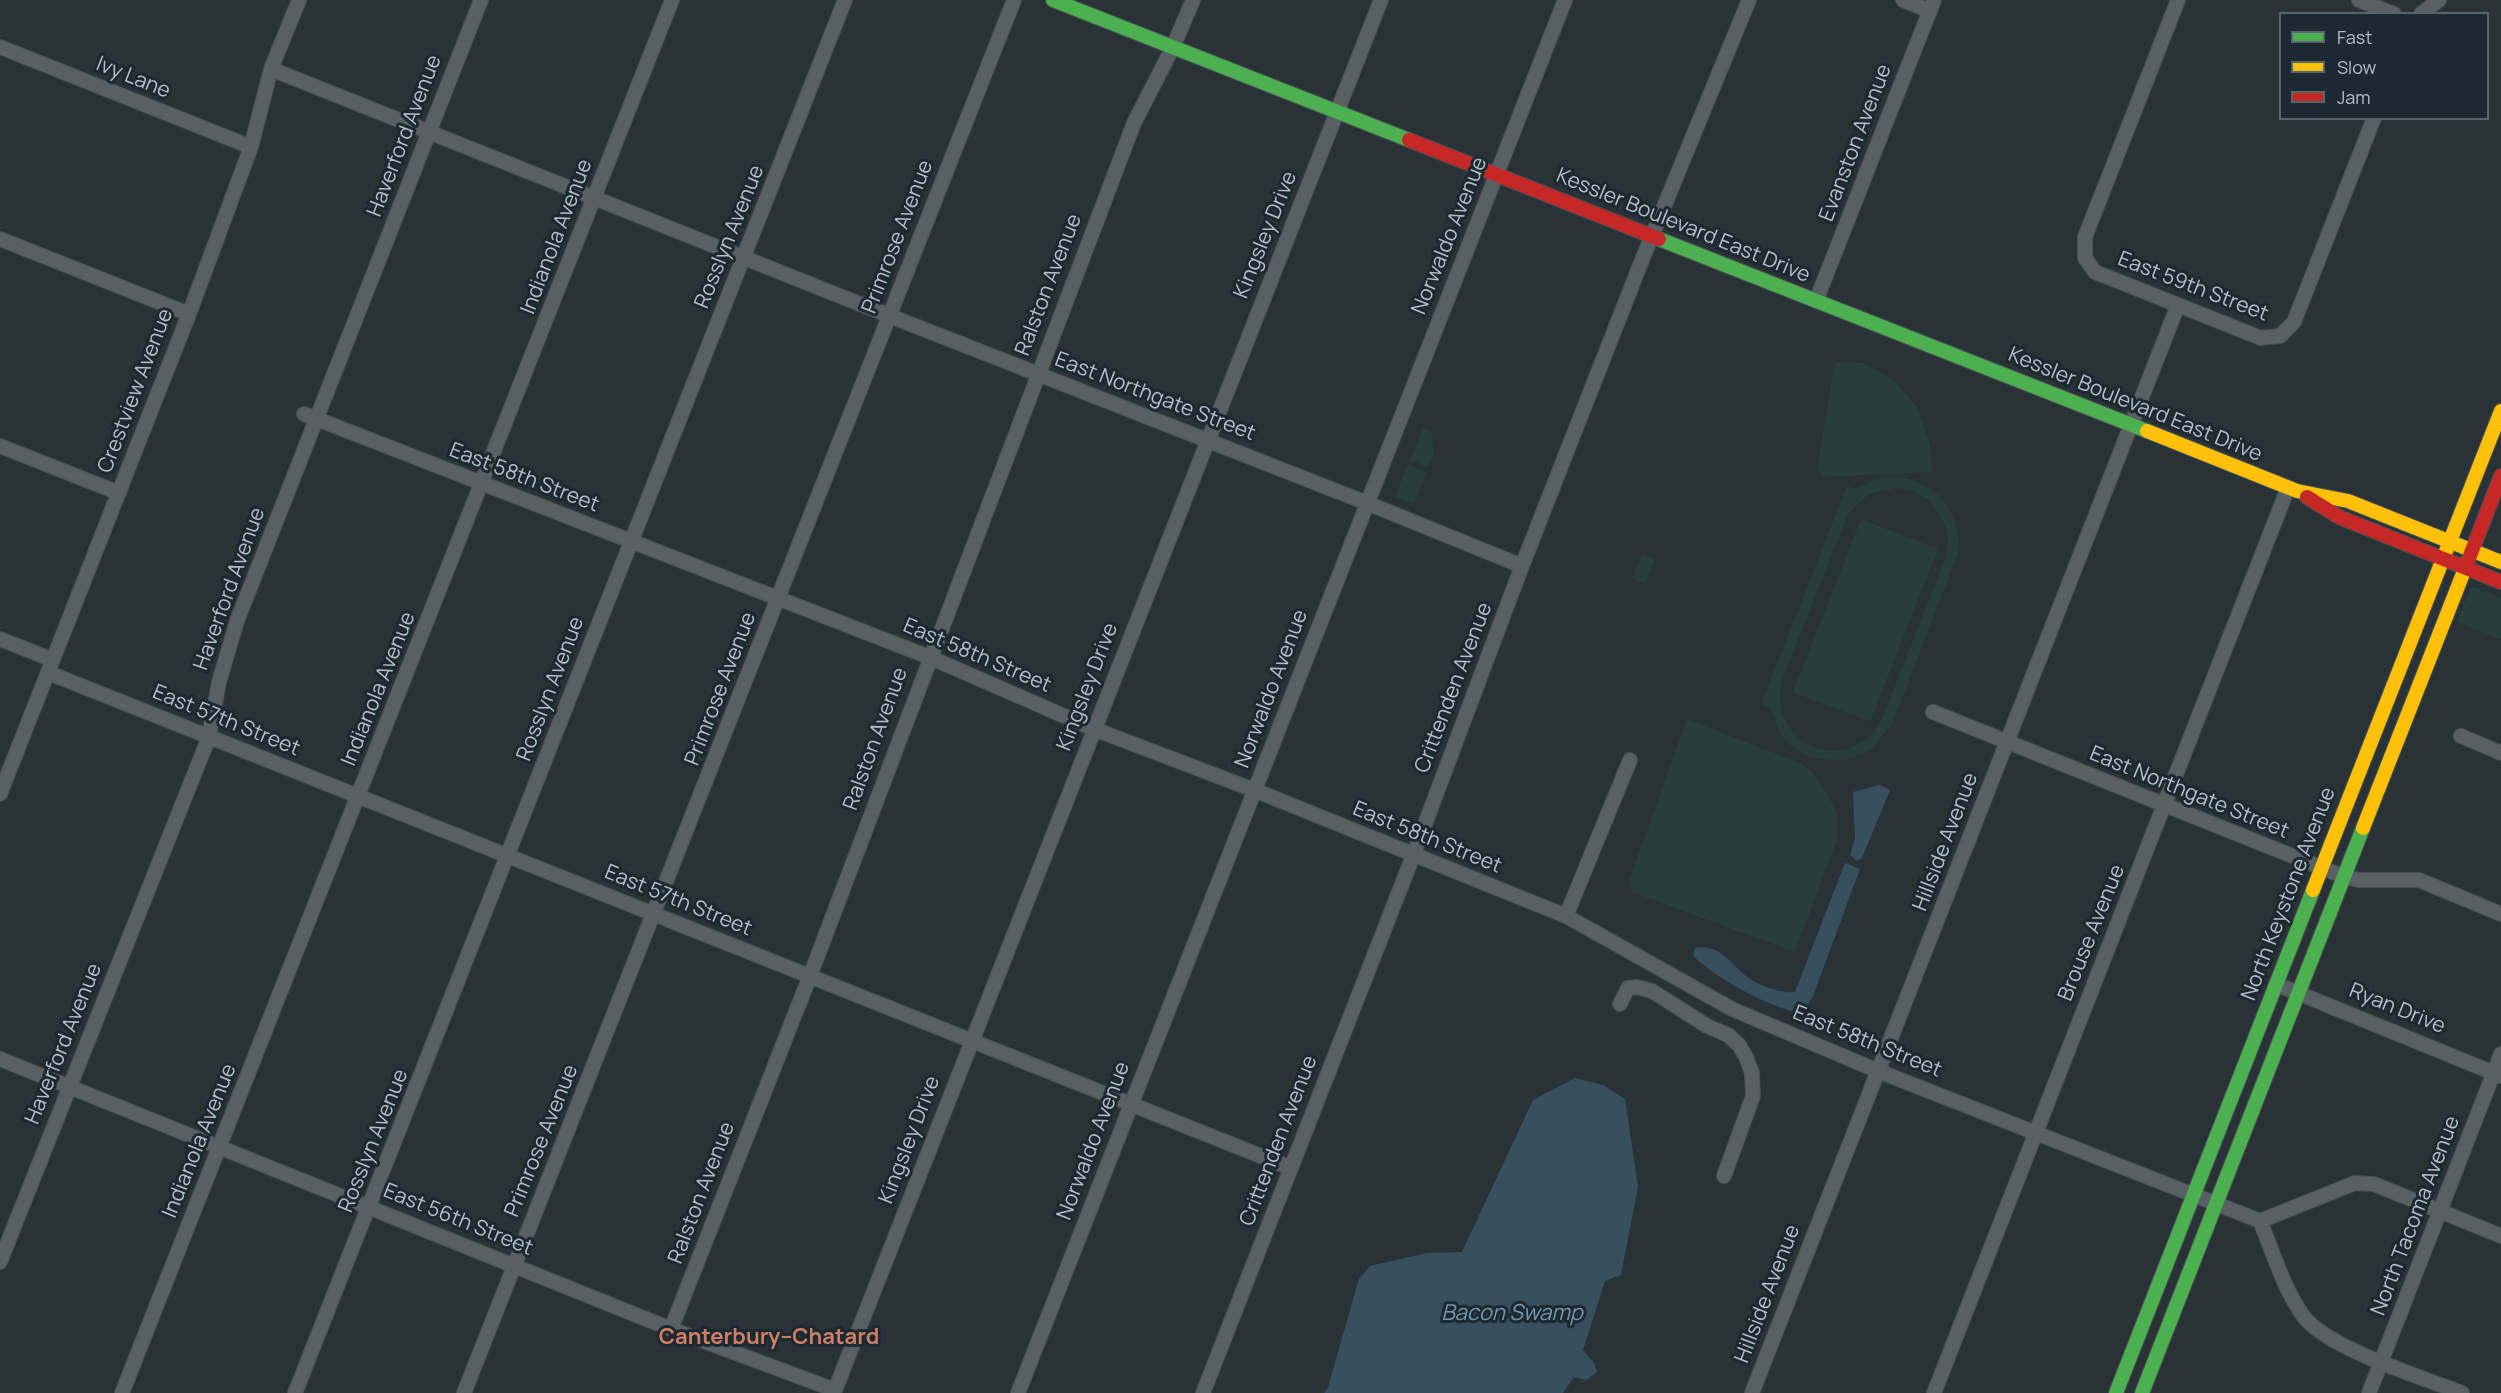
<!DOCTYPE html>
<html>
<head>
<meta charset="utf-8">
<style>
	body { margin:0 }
	#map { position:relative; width:2501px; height:1393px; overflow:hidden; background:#293236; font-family:Manrope,sans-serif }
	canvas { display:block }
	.legend { position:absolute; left:2279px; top:12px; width:210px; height:108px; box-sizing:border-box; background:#1d2931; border:2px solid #59656d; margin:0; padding:8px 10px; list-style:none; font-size:18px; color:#b3bfc7 }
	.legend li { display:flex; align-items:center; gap:12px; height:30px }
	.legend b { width:30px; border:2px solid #59656d }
</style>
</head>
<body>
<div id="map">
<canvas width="2501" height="1393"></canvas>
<ul class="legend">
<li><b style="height:8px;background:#4caf50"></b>Fast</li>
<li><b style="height:8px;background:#ffc107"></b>Slow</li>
<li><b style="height:8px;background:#c62828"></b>Jam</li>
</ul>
</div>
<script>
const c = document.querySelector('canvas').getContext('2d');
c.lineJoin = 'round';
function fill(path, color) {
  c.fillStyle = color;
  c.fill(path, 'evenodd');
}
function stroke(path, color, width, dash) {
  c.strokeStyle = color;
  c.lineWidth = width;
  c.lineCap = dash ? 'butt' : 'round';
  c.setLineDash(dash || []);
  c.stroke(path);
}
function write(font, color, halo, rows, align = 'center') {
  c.font = font + ' Manrope,sans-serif';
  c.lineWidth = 6;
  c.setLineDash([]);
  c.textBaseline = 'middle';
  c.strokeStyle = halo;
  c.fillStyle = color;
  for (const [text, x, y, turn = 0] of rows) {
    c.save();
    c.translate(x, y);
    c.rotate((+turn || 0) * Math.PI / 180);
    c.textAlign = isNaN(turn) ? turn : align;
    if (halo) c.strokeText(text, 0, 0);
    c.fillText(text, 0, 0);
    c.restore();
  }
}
fill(new Path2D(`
	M1835 362 1863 363 1893 380 1918 408 1930 445 1933 472 1823 477 1817 469Z
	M1423 428 1432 431 1434 453 1428 467 1410 460Z
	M1408 464 1426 473 1414 504 1395 497Z
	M1896 477C1937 481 1962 512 1958 553L1893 722 1873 748 1863 754 1842 761 1809 757 1790 745 1782 736 1770 708 1761 704 1847 486 1856 489 1874 480ZM1895 488 1913 491 1929 500 1945 524 1948 542 1945 560 1883 716C1854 781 1763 746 1783 678L1848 514 1869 494Z
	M1861 519 1938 549 1870 722 1793 692Z
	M1642 554 1655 559 1645 583 1632 578Z
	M2474 587 2501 598V639L2457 622 2470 589Z
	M1687 719 1802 764 1817 777 1830 799 1837 815V840L1795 952 1632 892 1629 881Z`), '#293e3b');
fill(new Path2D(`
	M1880 785 1890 790 1862 858 1857 861 1850 855 1855 839 1853 792Z
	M1845 863 1860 869 1813 996 1804 1012C1781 1015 1708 974 1693 955L1695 948C1719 943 1730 963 1746 976 1757 985 1782 994 1795 992Z
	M1575 1078 1603 1085 1625 1099 1638 1187 1621 1275 1605 1281 1583 1350 1594 1363 1597 1372 1586 1380 1574 1377 1563 1393H1324L1328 1387 1359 1279 1370 1266 1427 1253 1462 1252 1533 1100Z`), '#384f5e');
const street = new Path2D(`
	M1903 0 1930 11
	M2178 0 2085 237V258L2095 272 2261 338 2280 336 2294 322 2374 118
	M2359 0 2394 14
	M2421 14 2439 0
	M0 47 251 147
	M271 69 890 316 1367 503 1522 566
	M0 239 189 314
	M1816 301 1934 0
	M304 414 929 657 1094 729 1254 790 1566 916 1732 1009 1878 1071 2260 1221C2273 1252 2284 1290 2304 1317 2329 1349 2422 1377 2462 1393
	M0 446 119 493
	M0 639 53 660
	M49 673 1291 1168
	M1933 712 2345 877 2359 880H2419L2501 914
	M2461 736 2501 753
	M0 794 189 314 251 147 271 69 299 0
	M1566 916 1630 760
	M2276 984 2501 1076
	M1620 1004 1628 988 1637 987 1652 991 1707 1026 1728 1035 1739 1045 1746 1057 1752 1073 1753 1096 1724 1176
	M0 1059 671 1329 835 1390 1381 0
	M2260 1221 2355 1183 2374 1184 2501 1236
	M0 1262 209 737 219 682 237 621 481 0
	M671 1329 810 976 1134 123 1173 47 1193 0
	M122 1393 672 0
	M295 1393 845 0
	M464 1393 1014 0
	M1018 1393 1565 0
	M1203 1393 1413 856 1522 566 1642 260 1749 0
	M1752 1393 2178 305
	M1934 1393 2288 488
	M2369 1393 2501 1054`);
const fast = new Path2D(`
	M1053 0 1409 140
	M1659 239 2147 431
	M2116 1393 2313 890
	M2142 1393 2363 828`);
const slow = new Path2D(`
	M2147 431 2297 491 2348 501 2501 562
	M2363 828 2466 566
	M2313 890 2501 411`);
const jam = new Path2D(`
	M1409 140 1659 239
	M2307 497 2339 517 2501 582
	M2466 566 2501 476`);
stroke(street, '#484e51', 16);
stroke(fast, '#474f53', 16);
stroke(slow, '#474f53', 16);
stroke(jam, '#474f53', 16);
stroke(street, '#596065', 14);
stroke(fast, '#4caf50', 14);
stroke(slow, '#ffc107', 14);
stroke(jam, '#c62828', 14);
write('21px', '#b3bfc7', '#1d2931', [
	["Ivy Lane",133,78,22],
	["Haverford Avenue",405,136,-69],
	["Evanston Avenue",1856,143,-69],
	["Kessler Boulevard East Drive",1683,226,22],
	["Kingsley Drive",1266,235,-68],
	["Norwaldo Avenue",1450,236,-68],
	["Indianola Avenue",557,237,-69],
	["Rosslyn Avenue",730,237,-68],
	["Primrose Avenue",898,237,-69],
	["Ralston Avenue",1049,285,-69],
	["East 59th Street",2193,287,21],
	["Crestview Avenue",136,391,-69],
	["East Northgate Street",1155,397,21],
	["Kessler Boulevard East Drive",2135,405,22],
	["East 58th Street",524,478,21],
	["Haverford Avenue",230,589,-70],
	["East 58th Street",977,656,23],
	["Kingsley Drive",1088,687,-69],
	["Crittenden Avenue",1454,688,-69],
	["Indianola Avenue",379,689,-68],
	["Rosslyn Avenue",551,689,-69],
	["Primrose Avenue",721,689,-69],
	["Norwaldo Avenue",1272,689,-69],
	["East 57th Street",226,721,22],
	["Ralston Avenue",876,739,-70],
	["East Northgate Street",2189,793,22],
	["East 58th Street",1427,838,22],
	["Hillside Avenue",1946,842,-69],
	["North Keystone Avenue",2289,894,-69],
	["East 57th Street",678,901,22],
	["Brouse Avenue",2092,933,-68],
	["Ryan Drive",2397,1009,22],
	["East 58th Street",1867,1042,22],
	["Haverford Avenue",64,1044,-68],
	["Kingsley Drive",910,1140,-69],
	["Indianola Avenue",200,1141,-68],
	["Rosslyn Avenue",374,1141,-68],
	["Primrose Avenue",542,1141,-68],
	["Norwaldo Avenue",1094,1141,-69],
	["Crittenden Avenue",1279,1141,-69],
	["Ralston Avenue",702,1193,-69],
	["North Tacoma Avenue",2416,1216,-69],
	["East 56th Street",458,1220,22],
	["Hillside Avenue",1768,1294,-69]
]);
write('italic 22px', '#7596aa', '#1d2931', [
	["Bacon Swamp",1512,1314]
]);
write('bold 22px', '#d07e65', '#1d2931', [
	["Canterbury–Chatard",769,1338]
]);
</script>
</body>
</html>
